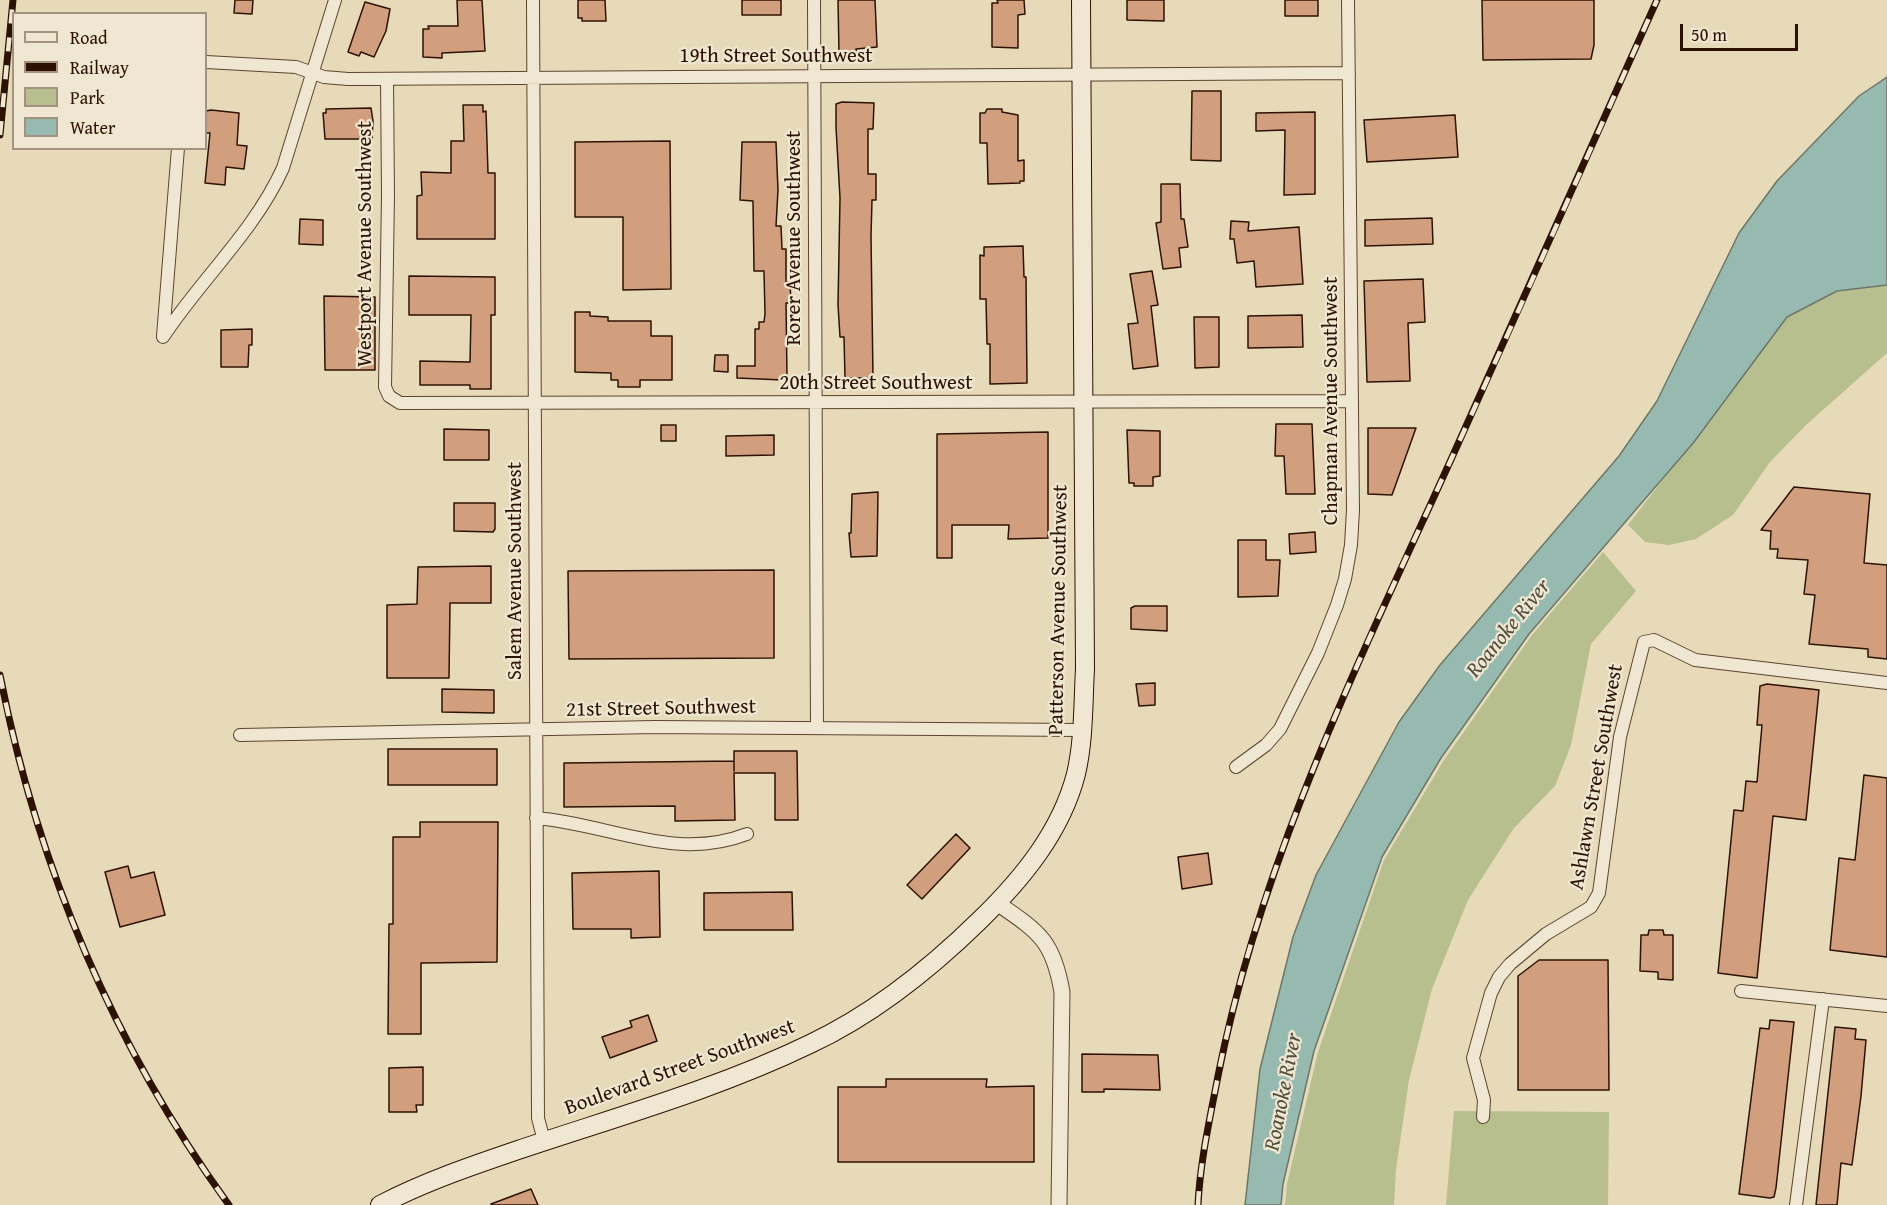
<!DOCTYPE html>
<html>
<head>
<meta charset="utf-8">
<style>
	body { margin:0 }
	#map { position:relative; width:1887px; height:1205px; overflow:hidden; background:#e7dab8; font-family:"Gentium Book Plus",serif }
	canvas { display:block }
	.legend { position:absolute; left:12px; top:12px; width:195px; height:138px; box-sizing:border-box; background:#efe7d1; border:2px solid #a2927e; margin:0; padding:8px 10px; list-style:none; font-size:18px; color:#2e1201 }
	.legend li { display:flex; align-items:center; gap:12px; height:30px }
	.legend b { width:30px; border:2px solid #a2927e }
	.scale { position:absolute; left:1680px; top:24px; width:118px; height:27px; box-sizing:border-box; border:3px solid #2e1201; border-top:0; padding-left:8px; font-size:18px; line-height:21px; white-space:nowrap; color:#2e1201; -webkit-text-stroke:4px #efe7d1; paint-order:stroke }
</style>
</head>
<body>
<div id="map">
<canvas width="1887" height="1205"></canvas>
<ul class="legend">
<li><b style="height:8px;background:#efe7d1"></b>Road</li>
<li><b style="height:8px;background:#2e1201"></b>Railway</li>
<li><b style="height:16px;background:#b7bf8e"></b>Park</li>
<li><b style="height:16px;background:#97bab0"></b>Water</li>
</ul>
<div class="scale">50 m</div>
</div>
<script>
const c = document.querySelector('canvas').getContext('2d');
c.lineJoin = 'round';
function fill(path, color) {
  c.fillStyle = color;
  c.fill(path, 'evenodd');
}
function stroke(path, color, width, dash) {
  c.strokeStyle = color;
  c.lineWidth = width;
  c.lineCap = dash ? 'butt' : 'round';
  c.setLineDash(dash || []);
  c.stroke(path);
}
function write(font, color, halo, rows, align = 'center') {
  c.font = font + ' "Gentium Book Plus",serif';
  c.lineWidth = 4.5;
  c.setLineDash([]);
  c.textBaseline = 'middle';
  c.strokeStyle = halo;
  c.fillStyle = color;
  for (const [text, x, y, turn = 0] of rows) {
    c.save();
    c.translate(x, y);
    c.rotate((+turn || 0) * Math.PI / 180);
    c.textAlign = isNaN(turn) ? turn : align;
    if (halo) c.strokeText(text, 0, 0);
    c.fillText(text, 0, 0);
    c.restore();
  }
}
fill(new Path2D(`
	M1887 285V353L1806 425 1770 462 1733 515 1696 539 1669 545 1645 542 1628 525 1787 317 1837 291Z
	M1603 552 1636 591 1591 644 1571 745 1555 786 1514 828 1468 900 1432 989 1409 1080 1396 1169 1394 1205H1285L1287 1184 1318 1052 1384 860 1444 760 1532 635Z
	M1454 1111 1609 1112 1608 1205H1446Z`), '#b7bf8e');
const water = new Path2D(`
	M1887 77V285L1837 291 1787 317 1694 442 1529 634 1441 758 1382 857 1314 1051 1283 1184 1281 1205H1245L1260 1069 1293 937 1316 875 1399 722 1440 665 1619 456 1657 401 1739 233 1777 181 1859 96Z`);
fill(water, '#97bab0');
stroke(water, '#6d776a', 1.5);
const building = new Path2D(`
	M235 0H253L252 14 234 13Z
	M457 0H482L485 51 442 53V58L423 57V29H429L428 26H458Z
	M578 0H605L606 21H582V18H578Z
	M742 0H781V15H742Z
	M838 0H875L877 47 856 49V52L839 53Z
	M997 0H1024L1025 14 1018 15V48L992 47V3H998Z
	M1127 0H1164V21L1127 20Z
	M1285 0H1318V16H1285Z
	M1482 0H1594V45L1591 59 1483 60Z
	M365 2 390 9 386 31 374 57 361 52 359 56 348 52Z
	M1192 91H1221V161L1191 160Z
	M842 102 874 103 873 129H868V174H876V200H872L871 236 873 378H845L844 337H840L838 305 840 198 836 127V104Z
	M463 105H483V112L486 111 488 173H495V239H417V196L422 195 421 172 451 173V141H464Z
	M371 108 373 121 372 139H325L323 113H326V109Z
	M987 109H1002V112L1018 115V161L1024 160V181H1020V183L988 184 987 143H980V113H985Z
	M211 110 239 113 237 145 247 146 244 169 226 167 225 185 205 183 210 133H206V111Z
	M1315 112V194L1284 195 1285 130 1256 131V113Z
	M1455 115 1458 157 1367 162 1364 120Z
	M670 141 671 289 623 290V217H575V142Z
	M742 142H776L778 190 776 226H781L782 249H786V282H790L791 303H786L787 378 783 380 737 378V366H755V329H759V322H764L765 314 764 271H754L753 201 740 200Z
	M1161 184H1180L1181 219H1184L1188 247 1179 248 1181 267 1163 269 1156 223 1161 222Z
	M1432 218 1433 244 1365 246V220Z
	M300 219 323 220V245L299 244Z
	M1231 221 1249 222 1248 231 1299 227 1303 284 1256 287 1254 261 1237 263 1234 239H1230Z
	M1023 246 1024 277H1026L1027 383 990 384V344H987L986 299H980V255L984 256V247Z
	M1152 271 1158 305 1151 306 1158 366 1133 369 1128 324 1138 323 1130 274Z
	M409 276 495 277V315H491V389H470V385H420V361L470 362 471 315H409Z
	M1423 279 1425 322 1408 323 1410 381 1367 382 1364 281Z
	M324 296 375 297V370H325Z
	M575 312H590V316L608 317V321H651V336H672V380H640V387H618V380H611V373L575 372Z
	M1302 315 1303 347 1248 348V316Z
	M1194 317H1219V367L1195 368Z
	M252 329V345H249L248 367H221V330Z
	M715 355H728V372L714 371Z
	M1276 424H1312L1315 494H1286L1284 456H1275Z
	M661 425H676V441H661Z
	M1368 428H1416L1392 495 1368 494Z
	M444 429 489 430V460H444Z
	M1127 430 1160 431V476L1153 477V486H1134V483H1129Z
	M1048 432V538L1008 539 1009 525H952V558H937V434Z
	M774 435V455L726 456V436Z
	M1794 487 1870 494 1864 563 1887 565V659L1868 657V649L1809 644 1815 595 1804 594 1808 560 1777 558 1778 549H1770L1771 531 1761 530Z
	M878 492 877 556 851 557 849 533H851L852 494Z
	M454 503H495V529L493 532 454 531Z
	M1315 532 1316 552 1290 554 1289 534Z
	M1238 540H1266V560H1280L1278 596 1238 597Z
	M491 566V603H450L449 678H387V605L417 604 418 567Z
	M774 570V658L569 659 568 571Z
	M1135 606H1167V631L1131 629V608Z
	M1155 683V705L1139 706 1136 684Z
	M1767 684 1819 690 1806 820 1773 816 1757 978 1718 973 1734 810 1743 811 1746 781 1757 782 1762 725H1757L1760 686Z
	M442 689 494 690V713L442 712Z
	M388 749H497V785H388Z
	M734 751H797L798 820H775V773H734L735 820 675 821V806L564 807V763L734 761V771Z
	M1864 775 1887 778V957L1830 950 1839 858 1855 860Z
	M420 822H498L497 962 421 963V1034H388L389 924H393V837H420Z
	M956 834 970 848 922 899 907 885Z
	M1208 853 1212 884 1182 889 1178 857Z
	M128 866 131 878 154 872 165 915 120 927 105 872Z
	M659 871 660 937 631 938V929H573L572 873Z
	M792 892 793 930H704V893Z
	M1649 930H1663L1664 935H1673V980L1658 979V972L1640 971 1641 935H1648Z
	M1539 960H1608L1609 1090H1518V976Z
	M648 1015 657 1041 610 1058 602 1037 632 1027 630 1021Z
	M1770 1020 1794 1022 1776 1188 1774 1197 1770 1198 1739 1194 1760 1028 1769 1029Z
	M1835 1027 1856 1029 1855 1039 1866 1040 1861 1096 1852 1165 1841 1163 1837 1205H1816Z
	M1082 1054 1158 1055 1160 1090 1104 1089V1092H1082Z
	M423 1067V1105H416L417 1112H389V1068Z
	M886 1079H987L986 1087 1034 1086V1162H838V1087H886Z
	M531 1189 538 1205H492L491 1204Z`);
fill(building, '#d29f7e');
stroke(building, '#2e1201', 1.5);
const minor = new Path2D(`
	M533 0 538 1118 544 1141
	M814 0 817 728
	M206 62 296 67 324 77 348 79 1349 73
	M387 79 388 195 385 387 389 396 400 403 1352 401
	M163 336 178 148
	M163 337C201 279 254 232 283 168L335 0
	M240 735 655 727 1082 730
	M1236 767 1266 745 1280 729 1318 653 1337 605 1345 579 1351 545 1353 510 1348 0
	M536 818C609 824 675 862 747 834
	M1741 991 1887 1006
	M1483 1117 1484 1100 1473 1058 1491 993 1499 977 1510 964 1546 934 1591 907 1599 893 1620 737 1644 642 1654 640 1695 660 1887 683
	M1796 1205 1823 999`);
const tertiary = new Path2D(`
	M997 903C1039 932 1053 940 1062 992L1059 1205`);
const secondary = new Path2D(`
	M380 1205C424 1182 471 1166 518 1150 616 1117 717 1089 810 1044 874 1014 930 969 980 920 1022 879 1061 832 1076 774 1084 740 1083 704 1085 669L1081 0`);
stroke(minor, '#5c442f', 14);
stroke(tertiary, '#5c442f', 17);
stroke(secondary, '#2e1201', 20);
stroke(minor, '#efe7d1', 12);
stroke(tertiary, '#efe7d1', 15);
stroke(secondary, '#efe7d1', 18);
const rail = new Path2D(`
	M0 135 13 0
	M0 675C37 866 114 1047 229 1205
	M1198 1205C1200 1162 1210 1118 1218 1076 1258 873 1347 686 1433 499 1509 333 1583 166 1657 0`);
stroke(rail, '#2e1201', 7);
stroke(rail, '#efe7d1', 4.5, [14]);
write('21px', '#2e1201', '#efe7d1', [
	["19th Street Southwest",776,57],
	["Rorer Avenue Southwest",795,238,-90],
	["Westport Avenue Southwest",366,244,-90],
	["20th Street Southwest",876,384],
	["Chapman Avenue Southwest",1332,401,-90],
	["Salem Avenue Southwest",516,571,-90],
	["Patterson Avenue Southwest",1059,610,-89],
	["21st Street Southwest",661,709,-1],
	["Ashlawn Street Southwest",1597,777,-80],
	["Boulevard Street Southwest",680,1068,-20]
]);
write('italic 22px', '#534d3e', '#efe7d1', [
	["Roanoke River",1509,629,-51],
	["Roanoke River",1284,1092,-79]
]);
</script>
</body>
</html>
